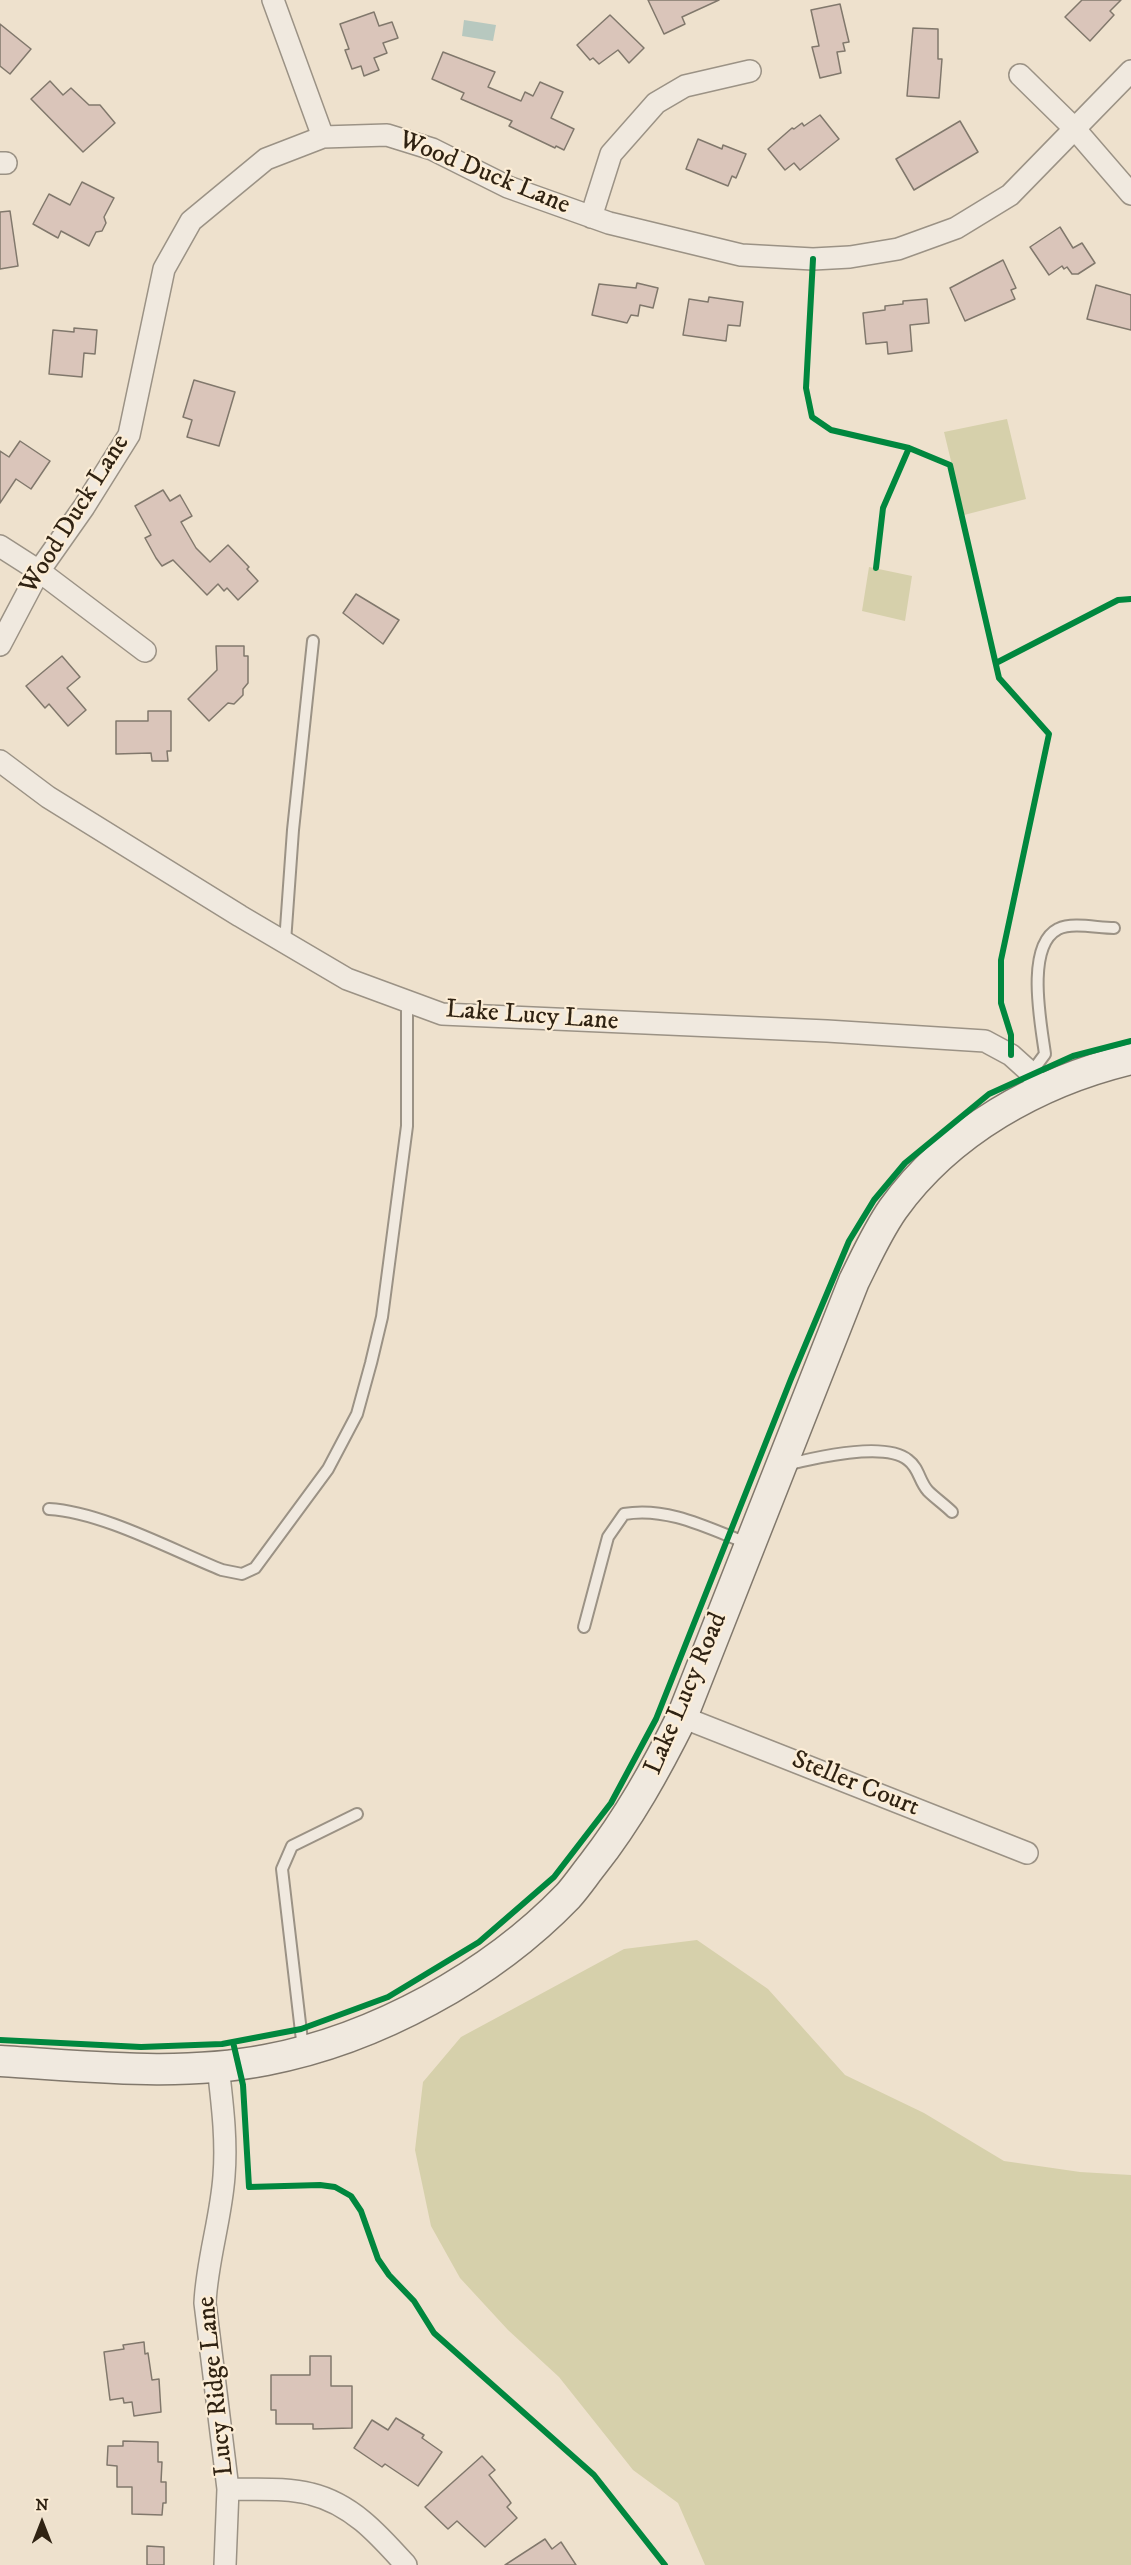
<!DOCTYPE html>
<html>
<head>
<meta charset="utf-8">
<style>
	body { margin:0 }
	#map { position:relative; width:1131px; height:2565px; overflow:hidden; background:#eee1cd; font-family:"IM FELL DW Pica",serif }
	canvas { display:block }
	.north { position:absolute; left:12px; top:2493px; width:60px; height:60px; -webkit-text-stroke:4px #fcedd6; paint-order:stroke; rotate:0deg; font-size:16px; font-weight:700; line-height:24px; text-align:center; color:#302313 }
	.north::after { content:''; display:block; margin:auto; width:21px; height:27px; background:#302313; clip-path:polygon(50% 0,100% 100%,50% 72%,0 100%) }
</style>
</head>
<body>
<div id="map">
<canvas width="1131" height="2565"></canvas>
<div class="north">N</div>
</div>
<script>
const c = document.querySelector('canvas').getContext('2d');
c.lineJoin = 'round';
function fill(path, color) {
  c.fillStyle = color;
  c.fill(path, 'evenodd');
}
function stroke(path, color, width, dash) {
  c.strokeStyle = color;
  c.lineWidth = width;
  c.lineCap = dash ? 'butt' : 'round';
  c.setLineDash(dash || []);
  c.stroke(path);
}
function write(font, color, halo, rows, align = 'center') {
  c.font = font + ' "IM FELL DW Pica",serif';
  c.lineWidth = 4.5;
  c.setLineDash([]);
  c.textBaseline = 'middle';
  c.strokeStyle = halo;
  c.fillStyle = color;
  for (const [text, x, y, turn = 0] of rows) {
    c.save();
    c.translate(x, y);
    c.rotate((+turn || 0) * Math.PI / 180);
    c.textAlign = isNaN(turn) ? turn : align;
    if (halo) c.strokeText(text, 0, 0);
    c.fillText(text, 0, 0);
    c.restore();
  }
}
fill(new Path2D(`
	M1007 419 1026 499 964 515 944 432Z
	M869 567 912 576 905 621 862 611Z
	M697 1940 768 1989 845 2075 924 2113 1004 2161 1080 2172 1131 2175V2565H705L678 2503 633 2470 559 2377 508 2330 460 2278 431 2226 415 2150 423 2082 461 2037 624 1949Z`), '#d6d0ab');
fill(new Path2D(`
	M464 20 496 25 493 41 462 36Z`), '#b7c8bf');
const building = new Path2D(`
	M648 0H719L682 17 685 24 664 34Z
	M1082 0H1121L1110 11 1114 15 1090 41 1065 17Z
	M840 4 849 42 843 43 845 51 837 52 841 73 820 78 812 47 819 46 811 10Z
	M374 12 379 26 392 22 398 38 383 43 387 53 374 58 379 70 364 76 361 66 352 69 345 50 349 49 340 24Z
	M610 15 644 48 629 63 618 50 599 64 593 58 590 60 577 45Z
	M0 24 31 49 10 74 0 66Z
	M913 28 938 29V59H942L939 98 907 96Z
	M443 52 495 72 488 87 521 101 525 92 533 96 540 82 563 92 551 118 574 129 564 150 556 146 555 148 509 126 512 121 461 99 464 93 432 79Z
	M50 81 63 95 71 88 89 105H100L115 123 83 152 31 99Z
	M820 115 839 139 800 170 794 163 785 170 768 149 792 128 794 129 802 123 804 126Z
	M960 121 978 152 914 190 896 159Z
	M698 139 722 149 723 145 746 154 736 178 732 176 728 186 686 169Z
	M82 182 114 198 104 217 106 223 102 231 96 232 89 246 61 231 58 238 33 224 49 194 70 205Z
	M10 211 18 266 0 269V212Z
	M1060 227 1073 248 1082 243 1095 263 1078 274H1072L1067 267 1064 269 1062 266 1049 275 1030 247Z
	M1003 260 1016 288 1011 290 1015 299 965 321 950 288Z
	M637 283 658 288 653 308 640 305 638 316 631 315 627 323 592 315 599 284 636 288Z
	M1096 285 1131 295V330L1087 319Z
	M709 297 743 302 740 326 728 325 726 341 683 335 689 299 708 302Z
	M927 299 929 323 910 325 912 351 888 354 887 342 866 344 863 313 885 310V306L903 304V301Z
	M74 328 97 330 95 354 84 353 82 377 49 374 53 330 74 332Z
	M194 380 235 392 219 446 187 437 192 420 183 417Z
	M20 441 50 461 31 489 16 479 0 503V451L9 457Z
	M163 490 170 501 180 495 192 516 181 522 196 548 210 562 228 545 249 567 247 569 258 581 238 600 227 588 224 591 218 584 207 595 173 560 162 566 156 558 145 538 151 535 135 506Z
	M356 594 399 620 383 644 343 613Z
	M216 646H244V656H248V683L243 689V695L234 704 228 703 209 721 188 699 217 670Z
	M62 656 80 677 67 688 86 710 68 726 49 704 45 708 26 686Z
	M148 711H171V751H167L168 761H152L151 753 116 754V721H148Z
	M144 2342 145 2354 148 2353 152 2380 159 2379 161 2412 134 2416 132 2402 124 2403 123 2398 110 2400 104 2352 124 2349 123 2345Z
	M310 2356H331V2386H352V2428L313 2429V2424H276V2410H271V2375H310Z
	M396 2418 424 2435 422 2438 442 2452 418 2486 385 2464 382 2467 354 2448 372 2420 388 2430Z
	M123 2441 158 2442V2462H162L161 2482H166V2503H163L162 2515 132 2514V2487H117V2466L107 2465 108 2446H123Z
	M482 2456 495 2470 489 2475 509 2500 511 2503 507 2507 517 2518 485 2547 457 2521 448 2529 425 2507Z
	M545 2539 552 2549 561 2542 576 2565H505Z
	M147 2546 164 2547V2565H147Z`);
fill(building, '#dac5ba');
stroke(building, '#81786c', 1.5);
const lane = new Path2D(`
	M285 942 293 830 313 641
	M1031 1073 1045 1054C1041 1024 1025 946 1058 929 1073 922 1097 928 1114 928
	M786 1465C813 1458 885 1441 908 1460 919 1468 919 1481 928 1491 935 1498 945 1505 952 1512
	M49 1509C102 1512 172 1550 222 1570L242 1574 255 1568 328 1469 357 1414 371 1363 382 1317 407 1126V1001
	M584 1627 608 1537 624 1514C667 1506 710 1529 749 1544
	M303 2049 282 1869 292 1846 357 1814`);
const street = new Path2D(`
	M273 0 323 137
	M1020 75 1074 128 1131 194
	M0 163H6
	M591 217 611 154 656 103 685 86 750 71
	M0 546 39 571 145 651
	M0 645 39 571 84 507 129 435 164 269 191 221 266 159 323 137 387 135 432 149 508 187 609 223 741 255 813 259 850 257 898 249 956 228 1010 195 1131 71
	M0 761 48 797 240 916 347 979 442 1014 827 1031 985 1041 1011 1055 1031 1073 1040 1089
	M682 1717 1027 1853
	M218 2066C222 2102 227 2139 224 2176 221 2219 207 2260 205 2303L228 2489 225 2565
	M228 2489C255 2490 285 2487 311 2494 352 2504 379 2535 406 2565`);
const secondary = new Path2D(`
	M0 2061C88 2066 179 2077 266 2060 376 2039 491 1976 568 1896 577 1886 585 1874 593 1864 629 1818 656 1769 682 1717L854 1281C866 1257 877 1232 893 1209 949 1131 1039 1081 1131 1059`);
stroke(lane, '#9b9285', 14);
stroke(street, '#9b9285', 24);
stroke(secondary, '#81786c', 33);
stroke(lane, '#f0e9df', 10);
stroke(street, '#f0e9df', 21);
stroke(secondary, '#f0e9df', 30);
stroke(new Path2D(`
	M813 259 806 388 812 417 831 430 909 448 950 465 999 678 1049 734 1001 960V1003L1011 1035V1055
	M876 568 883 508 909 448
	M996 663 1118 600 1131 599
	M0 2040 141 2047 222 2044 301 2029 388 1997 479 1942 554 1877 611 1803 656 1719 791 1379 849 1241 874 1200 905 1163 989 1094 1073 1056 1131 1041
	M233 2042 243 2085 249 2187 320 2185 335 2187 351 2196 361 2211 378 2259 389 2275 414 2301 434 2333 594 2475 665 2565`), '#00873e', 6);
write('26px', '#302313', '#fcedd6', [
	["Wood Duck Lane",484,174,22],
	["Wood Duck Lane",76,515,-58],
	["Lake Lucy Lane",532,1017,4],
	["Lake Lucy Road",687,1694,-67],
	["Steller Court",855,1785,22],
	["Lucy Ridge Lane",217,2386,-96]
]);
</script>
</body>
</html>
